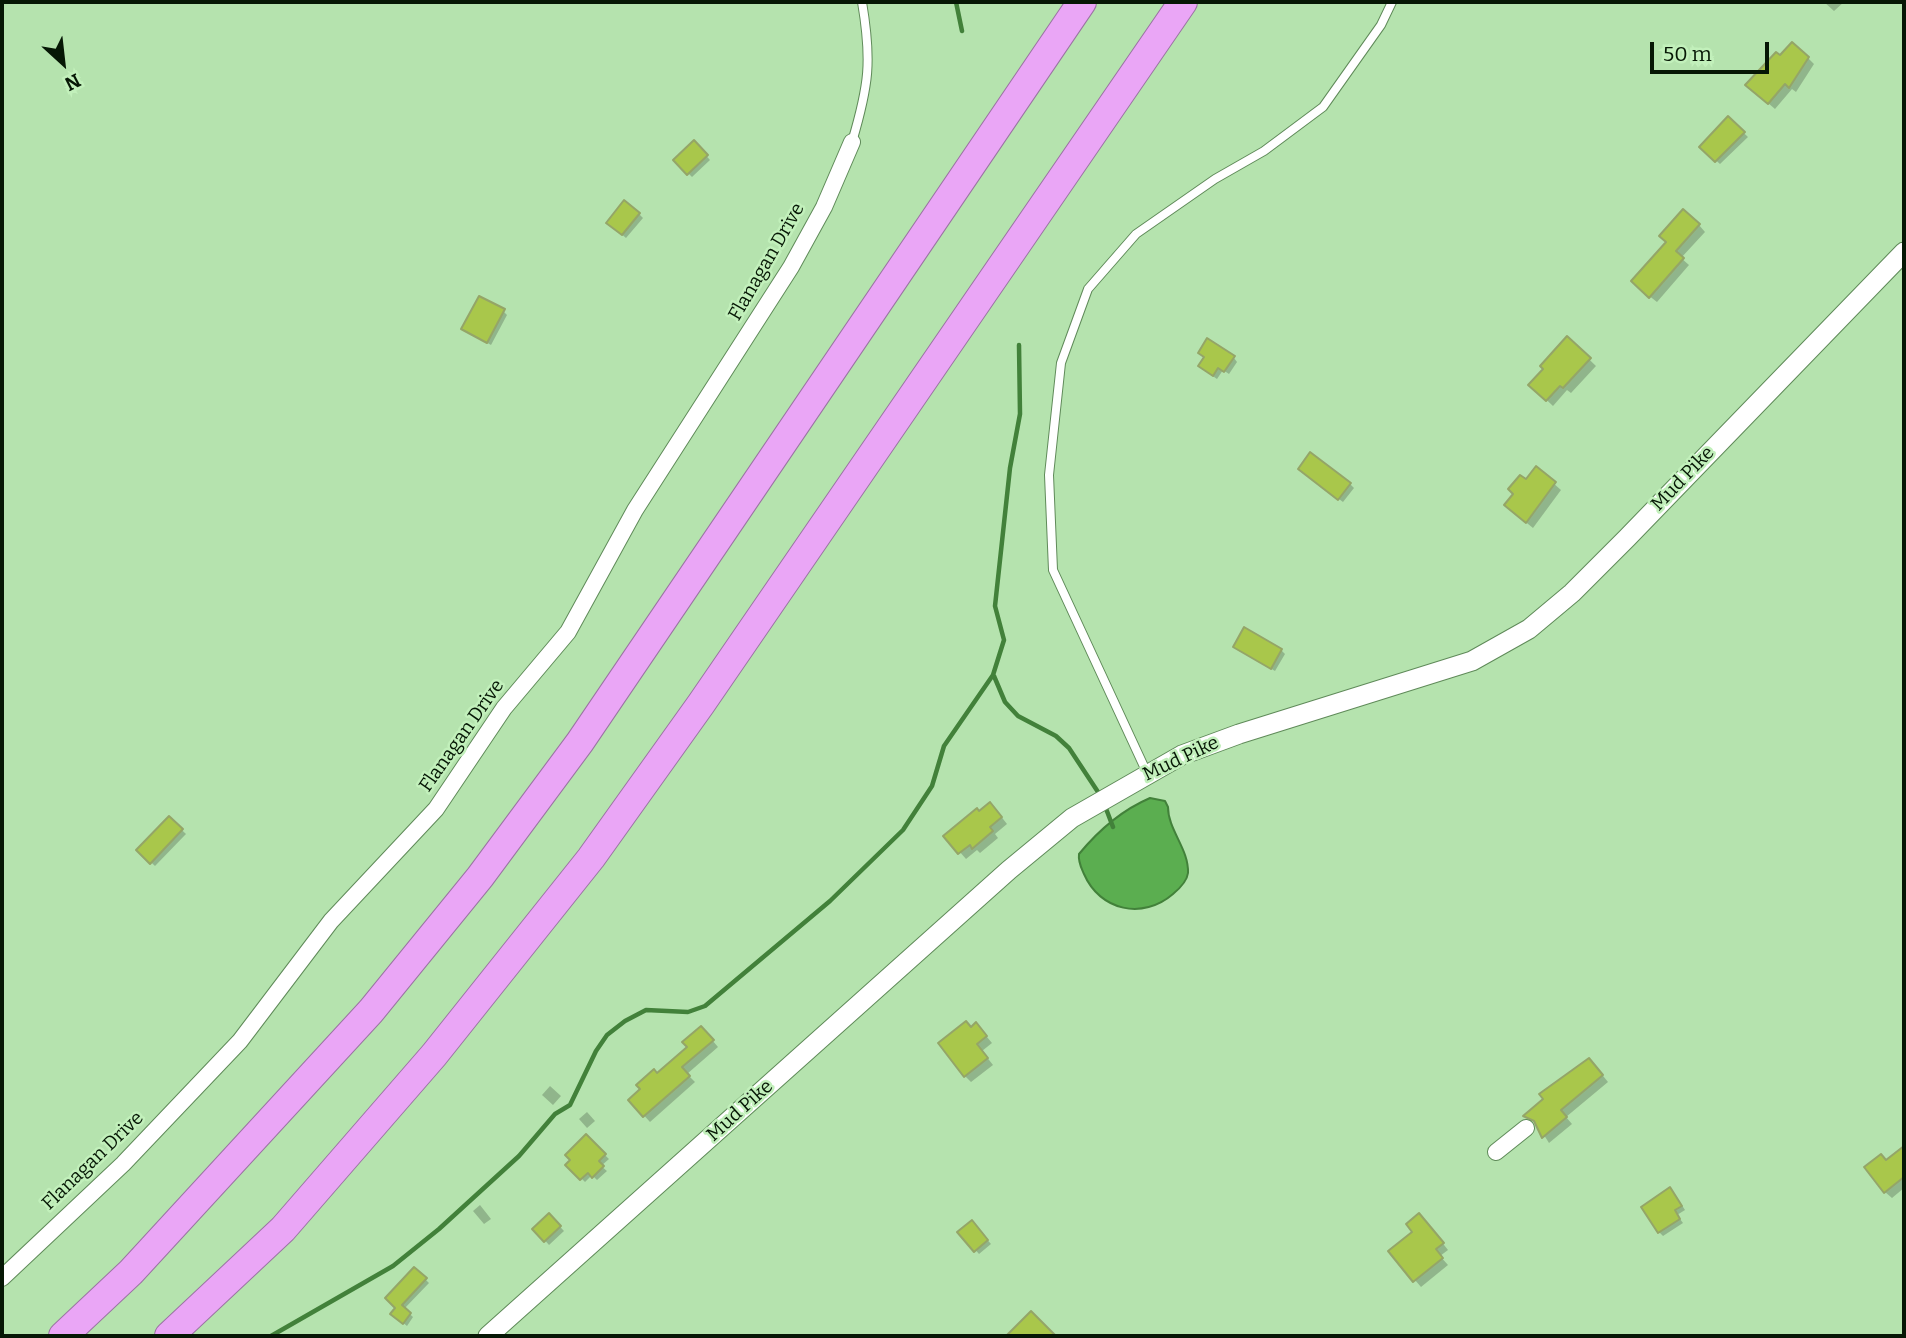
<!DOCTYPE html>
<html>
<head>
<meta charset="utf-8">
<style>
	body { margin:0 }
	#map { position:relative; width:1906px; height:1338px; overflow:hidden; background:#b5e3ae; font-family:Bitter,serif }
	canvas { display:block }
	.frame { position:absolute; inset:0; border:4px solid #061705; pointer-events:none }
	.north { position:absolute; left:28px; top:28px; width:70px; height:70px; -webkit-text-stroke:5px #c2f0bb; paint-order:stroke; rotate:153deg; font-size:19px; font-weight:700; line-height:28px; text-align:center; color:#061705 }
	.north::after { content:''; display:block; margin:auto; width:24px; height:32px; background:#061705; clip-path:polygon(50% 0,100% 100%,50% 72%,0 100%) }
	.scale { position:absolute; left:1650px; top:42px; width:119px; height:32px; box-sizing:border-box; border:4px solid #061705; border-top:0; padding-left:9px; font-size:21px; line-height:24px; white-space:nowrap; color:#061705; -webkit-text-stroke:5px #c2f0bb; paint-order:stroke }
</style>
</head>
<body>
<div id="map">
<canvas width="1906" height="1338"></canvas>
<div class="frame"></div>
<div class="north">N</div>
<div class="scale">50 m</div>
</div>
<script>
const c = document.querySelector('canvas').getContext('2d');
c.lineJoin = 'round';
function fill(path, color) {
  c.fillStyle = color;
  c.fill(path, 'evenodd');
}
function stroke(path, color, width, dash) {
  c.strokeStyle = color;
  c.lineWidth = width;
  c.lineCap = dash ? 'butt' : 'round';
  c.setLineDash(dash || []);
  c.stroke(path);
}
function write(font, color, halo, rows, align = 'center') {
  c.font = font + ' Bitter,serif';
  c.lineWidth = 5;
  c.setLineDash([]);
  c.textBaseline = 'middle';
  c.strokeStyle = halo;
  c.fillStyle = color;
  for (const [text, x, y, turn = 0] of rows) {
    c.save();
    c.translate(x, y);
    c.rotate((+turn || 0) * Math.PI / 180);
    c.textAlign = isNaN(turn) ? turn : align;
    if (halo) c.strokeText(text, 0, 0);
    c.fillText(text, 0, 0);
    c.restore();
  }
}
const water = new Path2D(`
	M1150 798 1165 801 1168 807C1168 830 1189 849 1188 873 1187 882 1179 889 1173 894 1143 920 1100 911 1084 874 1081 867 1078 862 1079 854 1098 831 1122 810 1150 798Z`);
fill(water, '#5bae50');
stroke(water, '#42813a', 2);
fill(new Path2D(`
	M1824 2H1844L1834 11Z
	M1780 58H1808L1814 64 1796 92 1792 89 1775 109 1754 91Z
	M1728 118 1748 137 1720 164 1701 147Z
	M694 142 710 160 692 177 675 160Z
	M639 214 643 218 626 238 612 226Z
	M1699 225 1705 232 1681 258 1689 265 1657 302 1639 288Z
	M503 311 507 315 491 345 463 329Z
	M1568 339 1596 366 1571 393 1567 390 1553 406 1531 385Z
	M1206 358H1234L1237 362 1229 374 1223 370 1217 379 1204 370Z
	M1536 468 1561 490 1533 528 1512 511 1526 481Z
	M1304 473 1350 484 1354 488 1343 502Z
	M1235 647 1281 650 1285 654 1275 671Z
	M996 810 1007 824 995 834 998 838 980 853 977 850 966 859 946 836Z
	M169 818 186 834 155 866 138 850Z
	M971 1028 982 1031 992 1043 982 1051 993 1065 971 1082 965 1076Z
	M707 1034 718 1047 687 1074 695 1082 650 1122 630 1100Z
	M1595 1066 1608 1082 1566 1117 1572 1124 1549 1143 1537 1124 1526 1116Z
	M550 1086 561 1096 553 1105 542 1095Z
	M587 1112 595 1121 587 1128 579 1119Z
	M586 1137 609 1159 601 1166 607 1171 597 1180 592 1175 585 1182 568 1165Z
	M1904 1148V1188L1892 1198 1885 1192 1886 1162Z
	M1674 1193 1685 1210 1677 1215 1683 1223 1663 1236 1659 1232Z
	M480 1205 491 1219 484 1224 473 1211Z
	M549 1215 564 1231 549 1245 535 1229Z
	M972 1222 991 1244 979 1254 960 1232Z
	M1426 1222 1448 1250 1440 1256 1448 1265 1421 1287 1390 1251Z
	M415 1269 429 1283 404 1309 413 1317 407 1326 396 1317Z`), '#0003');
stroke(new Path2D(`
	M956 2 962 31
	M994 676 1005 702 1018 716 1056 736 1069 748 1100 795
	M1105 806 1113 827
	M271 1336 393 1266 439 1229 519 1156 555 1114 570 1105 596 1051 607 1035 625 1021 646 1010 688 1012 705 1006 830 901 903 830 932 786 944 746 993 675 1004 640 995 606 1010 468 1020 414 1019 345`), '#42813a', 4.5);
const building = new Path2D(`
	M1792 42 1809 57 1789 88 1785 84 1768 104 1745 85 1776 52 1780 55Z
	M1728 116 1745 132 1715 162 1699 147Z
	M694 140 708 155 687 175 673 160Z
	M624 200 640 213 622 235 606 223Z
	M1683 209 1700 224 1676 251 1684 258 1649 298 1631 281 1666 242 1659 236Z
	M479 296 505 309 487 343 461 329Z
	M1567 336 1591 358 1563 388 1560 386 1546 401 1528 385 1543 369 1540 366Z
	M1207 338 1235 356 1224 372 1218 368 1213 376 1198 366 1204 357 1198 353Z
	M1310 452 1351 483 1338 500 1298 469Z
	M1536 466 1556 482 1526 523 1504 505 1513 494 1508 489 1520 475 1526 479Z
	M1244 627 1282 649 1271 669 1233 647Z
	M990 802 1002 817 990 827 993 831 972 849 970 845 958 854 943 836 977 808 979 811Z
	M169 816 183 829 150 864 136 850Z
	M966 1021 971 1027 976 1022 987 1036 977 1044 988 1058 964 1077 938 1043Z
	M701 1026 714 1040 682 1067 690 1076 643 1117 628 1100 640 1089 636 1085 654 1069 657 1073 687 1047 682 1042Z
	M1589 1058 1603 1075 1561 1110 1567 1117 1542 1138 1534 1121 1523 1116 1543 1099 1539 1094Z
	M586 1134 606 1154 599 1161 604 1166 592 1178 588 1173 580 1180 565 1165 570 1160 565 1155Z
	M1904 1146V1177L1884 1193 1864 1167 1881 1154 1886 1160Z
	M1670 1187 1682 1206 1675 1210 1680 1219 1658 1233 1641 1207Z
	M549 1213 561 1226 544 1242 532 1229Z
	M1419 1213 1444 1243 1436 1249 1443 1258 1413 1282 1388 1251 1412 1232 1406 1224Z
	M972 1220 988 1240 974 1252 957 1232Z
	M414 1267 427 1278 402 1305 411 1313 403 1324 390 1314 395 1308 385 1298Z
	M1031 1311 1056 1336H1006Z`);
fill(building, '#a9c74b');
stroke(building, '#94a568', 2);
const service = new Path2D(`
	M852 142C869 85 872 61 862 2
	M1147 773 1053 570 1049 475 1061 363 1088 289 1136 234 1215 179 1264 151 1323 107 1381 25 1392 2`);
const minor = new Path2D(`
	M1496 1152 1526 1128
	M2 1278 123 1164 240 1041 331 921 436 809 504 708 568 632 635 510 791 267 824 207 852 142`);
const tertiary = new Path2D(`
	M488 1336 1009 870 1072 818 1182 755 1239 734 1472 661 1529 629 1572 593 1627 538 1904 252`);
const motorway = new Path2D(`
	M63 1336 131 1272 371 1011 480 877 580 742 1082 2
	M169 1336 283 1229 434 1055 591 858 701 704 1183 2`);
stroke(service, '#5f8a59', 10);
stroke(minor, '#5f8a59', 18);
stroke(tertiary, '#5f8a59', 21);
stroke(motorway, '#9a74a2', 30);
stroke(service, '#fff', 8);
stroke(minor, '#fff', 16);
stroke(tertiary, '#fff', 19);
stroke(motorway, '#eaa6f6', 28);
write('19px', '#061705', '#c2f0bb', [
	["Flanagan Drive",767,262,-60],
	["Mud Pike",1683,479,-46],
	["Flanagan Drive",462,736,-55],
	["Mud Pike",1181,759,-25],
	["Mud Pike",740,1111,-42],
	["Flanagan Drive",93,1161,-44]
]);
</script>
</body>
</html>
